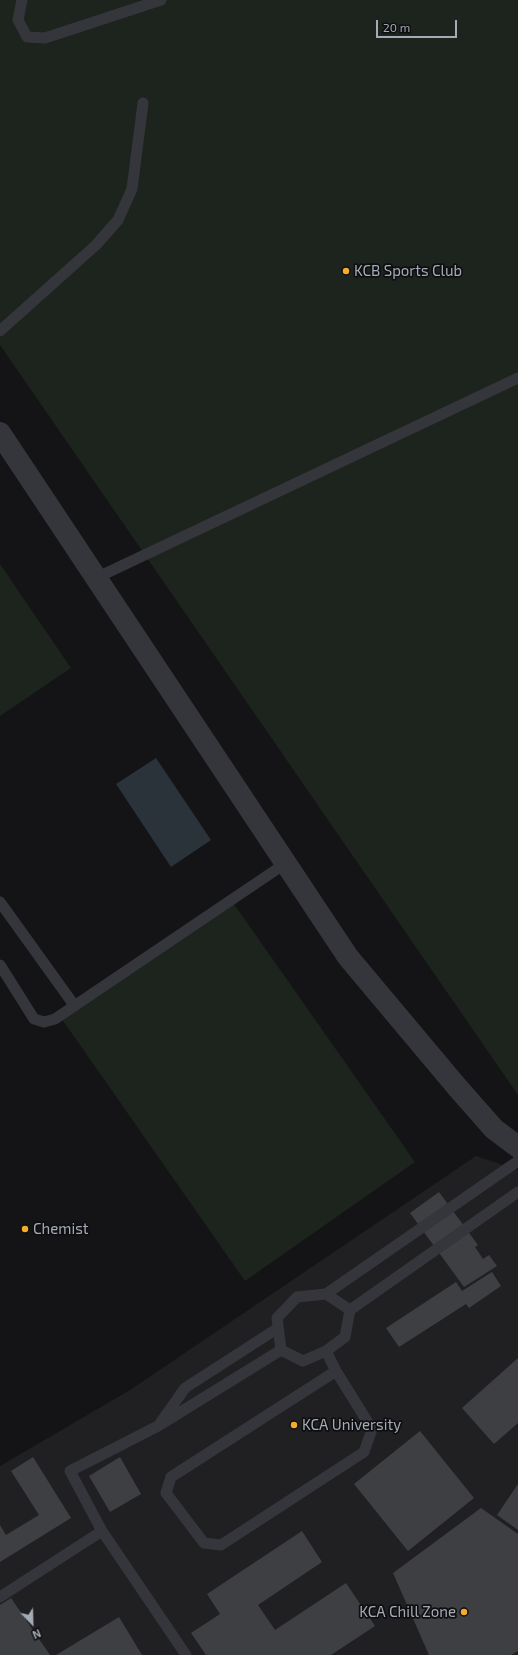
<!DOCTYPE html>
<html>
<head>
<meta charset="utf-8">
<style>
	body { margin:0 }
	#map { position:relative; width:518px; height:1655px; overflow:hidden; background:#141416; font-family:"Exo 2",sans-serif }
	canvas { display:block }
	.north { position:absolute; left:12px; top:1603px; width:40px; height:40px; -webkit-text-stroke:3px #0f0f11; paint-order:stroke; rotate:157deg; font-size:11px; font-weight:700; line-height:16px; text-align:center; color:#a5abb6 }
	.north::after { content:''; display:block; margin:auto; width:14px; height:18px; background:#a5abb6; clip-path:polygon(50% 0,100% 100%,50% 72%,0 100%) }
	.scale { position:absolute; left:376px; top:20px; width:81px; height:18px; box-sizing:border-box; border:2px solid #a5abb6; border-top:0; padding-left:5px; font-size:12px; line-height:14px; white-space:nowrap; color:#a5abb6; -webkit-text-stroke:3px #0f0f11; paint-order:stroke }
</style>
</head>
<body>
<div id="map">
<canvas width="518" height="1655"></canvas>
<div class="north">N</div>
<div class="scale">20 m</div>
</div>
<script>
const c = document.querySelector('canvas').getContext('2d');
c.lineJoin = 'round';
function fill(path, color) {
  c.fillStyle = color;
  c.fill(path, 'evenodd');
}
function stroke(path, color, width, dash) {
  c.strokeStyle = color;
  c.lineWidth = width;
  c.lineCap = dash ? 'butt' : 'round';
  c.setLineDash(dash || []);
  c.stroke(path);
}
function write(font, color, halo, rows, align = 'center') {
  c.font = font + ' "Exo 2",sans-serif';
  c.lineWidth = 3.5;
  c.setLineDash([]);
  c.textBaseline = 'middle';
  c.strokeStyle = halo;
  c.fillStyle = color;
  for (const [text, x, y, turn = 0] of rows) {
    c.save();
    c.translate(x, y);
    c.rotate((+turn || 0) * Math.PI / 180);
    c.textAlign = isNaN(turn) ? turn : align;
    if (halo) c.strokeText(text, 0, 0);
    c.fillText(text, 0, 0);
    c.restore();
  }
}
fill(new Path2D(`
	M476 1156 518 1170V1655H0V1466L130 1390Z`), '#202023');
fill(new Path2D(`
	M0 0H518V1095L0 345Z
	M0 564 71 668 0 716Z
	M229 897 415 1162 245 1281 59 1015Z`), '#1c241d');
fill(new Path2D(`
	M156 758 211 840 171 867 116 784Z`), '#2a333a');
fill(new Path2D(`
	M439 1192 478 1245 475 1247 483 1259 489 1255 497 1266 464 1287 410 1213Z
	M492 1272 501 1286 469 1308 466 1304 399 1347 386 1328 456 1282 462 1291Z
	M518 1358V1423L494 1444 462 1408Z
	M420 1431 474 1498 408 1551 354 1484Z
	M33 1457 71 1518 0 1562V1525L6 1535 39 1515 11 1471Z
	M120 1457 141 1494 110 1512 89 1476Z
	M518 1484V1530L497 1515Z
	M481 1508 518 1534V1651L511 1655H429L393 1573Z
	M302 1531 322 1562 258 1605 275 1630 346 1583 375 1626 331 1655H206L191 1633 220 1614 207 1594Z
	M11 1598 50 1655H0V1605Z
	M119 1617 142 1655H56Z`), '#3e3f43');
stroke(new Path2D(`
	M22 0 18 20 27 37 45 38 161 0
	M0 331 96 245 118 220 132 189 143 103
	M96 578 518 378
	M0 902 74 1005
	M0 965 34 1019 44 1022 55 1019 286 863
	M326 1294 350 1310
	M281 1350 277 1318 297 1297 326 1294 518 1161
	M336 1371 171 1477 166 1493 204 1543 221 1545 364 1452 372 1429 336 1371 326 1351 345 1337 350 1310 518 1192
	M161 1422 185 1388 278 1328
	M0 1597 102 1531
	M186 1655 102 1531 70 1471 158 1426 281 1350 303 1361 326 1351`), '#35363b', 11);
stroke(new Path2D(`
	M0 433 348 957 457 1087 494 1129 518 1147`), '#35363b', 22);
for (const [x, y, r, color] of [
	[346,271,4,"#f6ac2b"],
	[25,1229,4,"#f6ac2b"],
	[294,1425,4,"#f6ac2b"],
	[464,1612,4,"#f6ac2b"]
]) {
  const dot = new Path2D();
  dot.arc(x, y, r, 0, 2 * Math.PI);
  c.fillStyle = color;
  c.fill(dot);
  stroke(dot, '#0f0f11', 1.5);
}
write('15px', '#a5abb6', '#0f0f11', [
	["KCB Sports Club",354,271],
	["Chemist",33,1229],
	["KCA University",302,1425],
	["KCA Chill Zone",456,1612,"right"]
], 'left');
</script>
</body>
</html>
